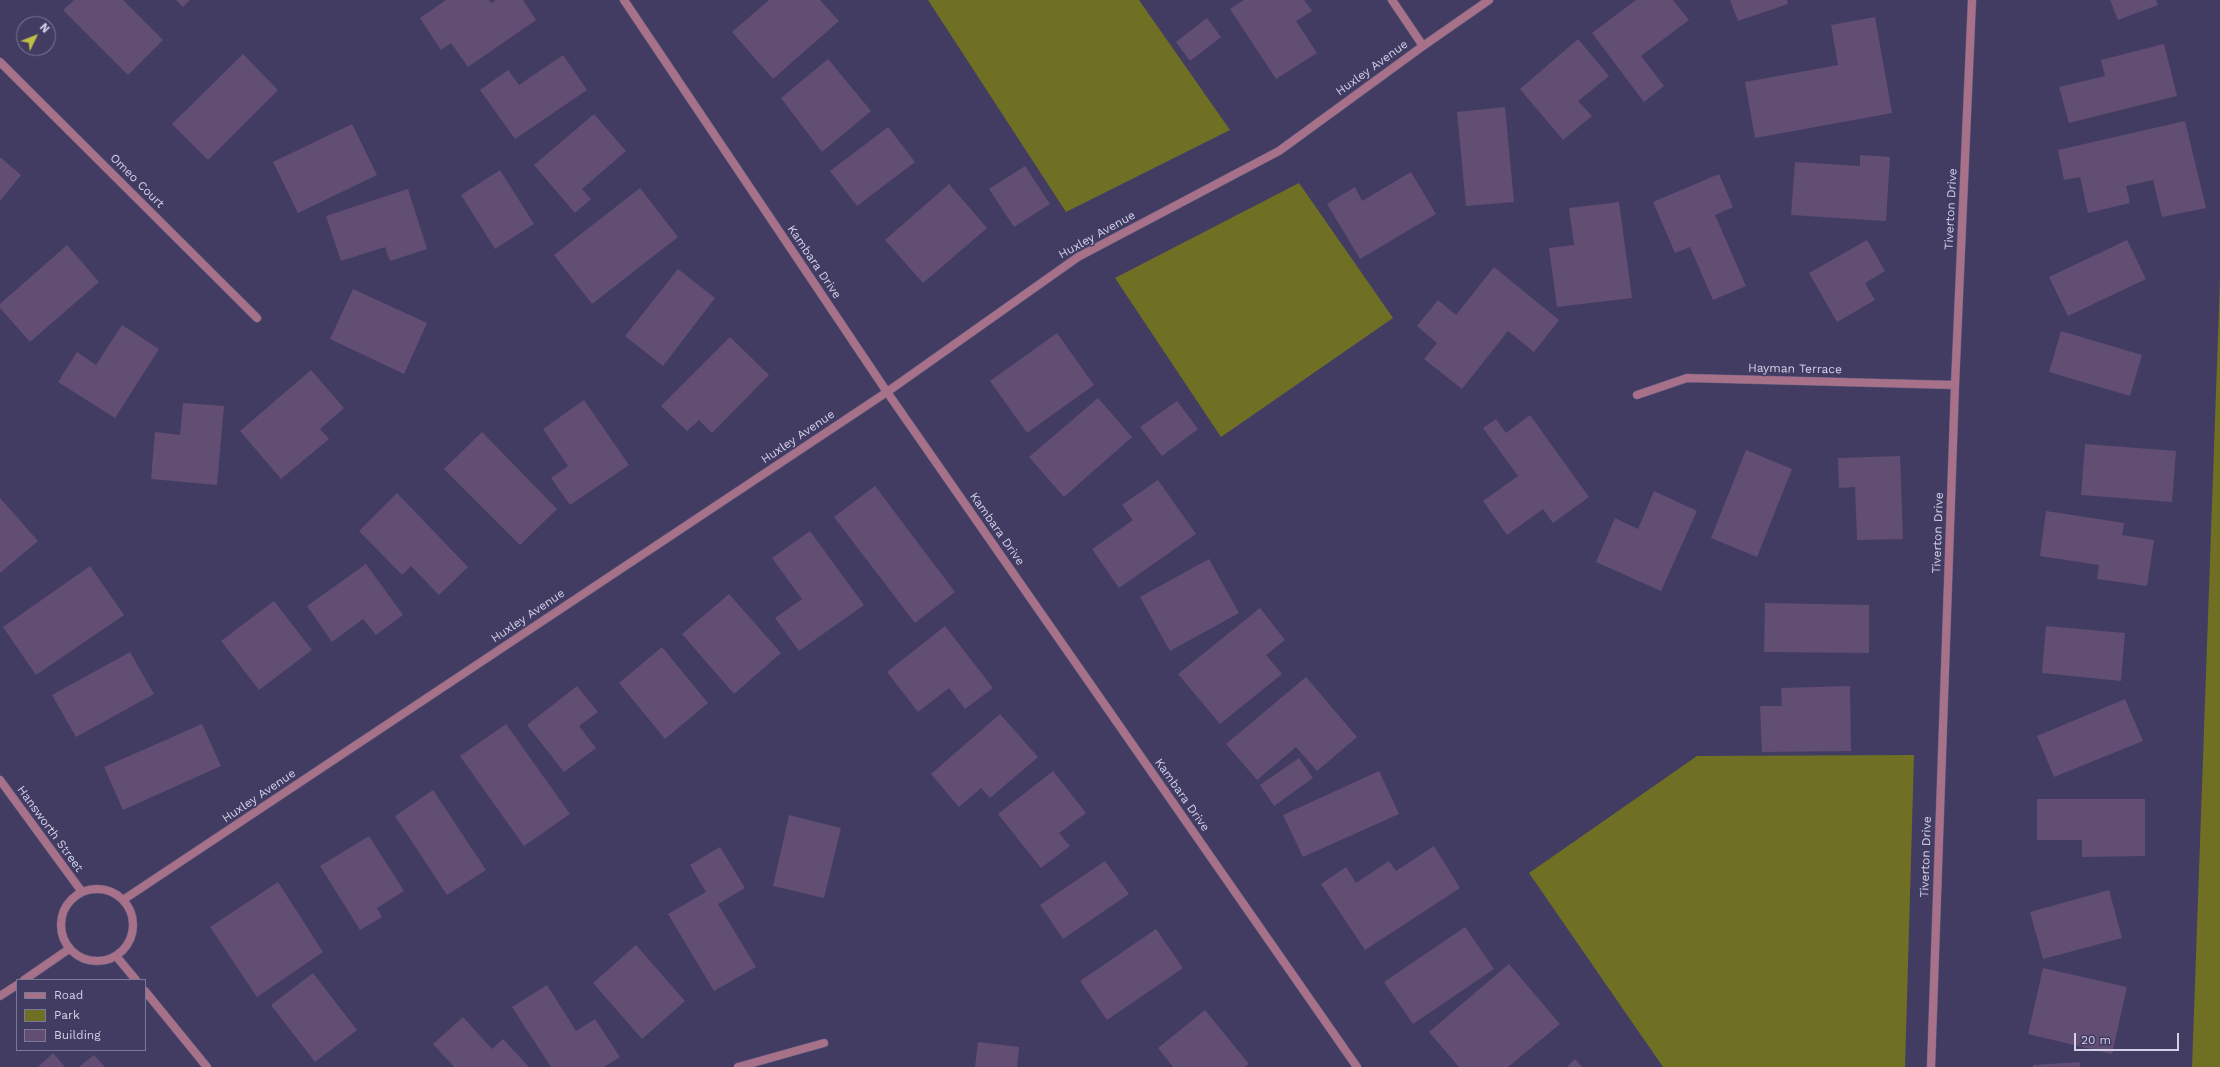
<!DOCTYPE html>
<html>
<head>
<meta charset="utf-8">
<style>
	body { margin:0 }
	#map { position:relative; width:2220px; height:1067px; overflow:hidden; background:#423c63; font-family:"Work Sans",sans-serif }
	canvas { display:block }
	.legend { position:absolute; left:16px; top:979px; width:130px; height:72px; box-sizing:border-box; background:#423c63; border:1px solid #7c7898; margin:0; padding:5px 7px; list-style:none; font-size:12px; color:#d3d1e8 }
	.legend li { display:flex; align-items:center; gap:8px; height:20px }
	.legend b { width:20px; border:1px solid #7c7898 }
	.north { position:absolute; left:16px; top:16px; width:40px; height:40px; box-sizing:border-box; background:#423c63; border:1px solid #7c7898; border-radius:50%; rotate:47deg; font-size:11px; font-weight:700; line-height:16px; text-align:center; color:#d3d1e8 }
	.north::after { content:''; display:block; margin:auto; width:14px; height:18px; background:#bdbf43; clip-path:polygon(50% 0,100% 100%,50% 72%,0 100%) }
	.scale { position:absolute; left:2074px; top:1033px; width:105px; height:18px; box-sizing:border-box; border:2px solid #d3d1e8; border-top:0; padding-left:5px; font-size:12px; line-height:14px; white-space:nowrap; color:#d3d1e8; -webkit-text-stroke:3px #423c63; paint-order:stroke }
</style>
</head>
<body>
<div id="map">
<canvas width="2220" height="1067"></canvas>
<ul class="legend">
<li><b style="height:5px;background:#a67189"></b>Road</li>
<li><b style="height:11px;background:#6f7024"></b>Park</li>
<li><b style="height:11px;background:#624d73"></b>Building</li>
</ul>
<div class="north">N</div>
<div class="scale">20 m</div>
</div>
<script>
const c = document.querySelector('canvas').getContext('2d');
c.lineJoin = 'round';
function fill(path, color) {
  c.fillStyle = color;
  c.fill(path, 'evenodd');
}
function stroke(path, color, width, dash) {
  c.strokeStyle = color;
  c.lineWidth = width;
  c.lineCap = dash ? 'butt' : 'round';
  c.setLineDash(dash || []);
  c.stroke(path);
}
function write(font, color, halo, rows, align = 'center') {
  c.font = font + ' "Work Sans",sans-serif';
  c.lineWidth = 3.5;
  c.setLineDash([]);
  c.textBaseline = 'middle';
  c.strokeStyle = halo;
  c.fillStyle = color;
  for (const [text, x, y, turn = 0] of rows) {
    c.save();
    c.translate(x, y);
    c.rotate((+turn || 0) * Math.PI / 180);
    c.textAlign = isNaN(turn) ? turn : align;
    if (halo) c.strokeText(text, 0, 0);
    c.fillText(text, 0, 0);
    c.restore();
  }
}
fill(new Path2D(`
	M928 0H1139L1230 130 1066 212Z
	M1299 183 1393 318 1221 437 1115 278Z
	M2220 279V1067H2192Z
	M1914 755 1905 1067H1663L1529 873 1697 756Z`), '#6f7024');
fill(new Path2D(`
	M74 0H123L163 40 128 75 63 10Z
	M176 0H190L183 7Z
	M446 0H489L491 3 496 0H523L536 20 468 67 451 43 441 50 420 18Z
	M769 0H820L839 21 773 79 732 32Z
	M1244 0H1304L1312 11 1296 21 1317 53 1276 79 1230 9Z
	M1636 0H1673L1689 20 1641 56 1664 86 1644 102 1592 33Z
	M1730 0H1787L1788 4 1738 21Z
	M2110 0H2156L2158 5 2118 20Z
	M1875 17 1892 113 1755 138 1745 82 1838 65 1831 25Z
	M1207 18 1221 37 1190 61 1176 42Z
	M1578 39 1609 76 1578 101 1592 116 1563 140 1520 89Z
	M2164 44 2177 96 2069 123 2059 87 2105 76 2101 60Z
	M243 54 278 90 208 160 172 124Z
	M563 55 587 90 515 139 480 90 508 70 519 85Z
	M828 59 871 111 822 152 781 98Z
	M1505 107 1514 202 1466 206 1457 112Z
	M594 114 626 151 582 189 591 199 575 213 534 165Z
	M2185 121 2206 208 2162 217 2153 180 2126 186 2130 203 2088 213 2080 177 2064 180 2058 150Z
	M352 124 377 175 298 213 273 162Z
	M888 127 915 162 857 206 830 171Z
	M1860 155 1890 157 1886 221 1791 215 1795 162 1860 166Z
	M0 157 21 175 0 201Z
	M1025 166 1050 204 1014 227 989 189Z
	M500 170 534 224 495 249 461 195Z
	M1411 172 1436 214 1360 259 1327 204 1355 187 1362 201Z
	M1719 174 1733 207 1715 215 1746 286 1713 300 1690 247 1675 253 1653 202Z
	M949 184 987 228 923 283 885 240Z
	M640 188 678 237 592 304 554 255Z
	M408 189 427 249 390 261 385 247 341 261 326 216Z
	M1619 202 1632 298 1557 307 1549 248 1574 245 1569 208Z
	M1867 240 1885 271 1865 283 1875 300 1837 322 1809 273Z
	M2127 240 2146 279 2068 316 2049 277Z
	M67 245 99 282 30 342 0 308V304Z
	M1494 267 1559 320 1534 352 1508 331 1462 389 1424 359 1437 343 1417 326 1438 300 1456 315Z
	M678 269 715 298 663 366 625 336Z
	M353 289 427 323 404 374 330 339Z
	M122 325 159 349 115 418 58 382 77 352 96 365Z
	M2061 331 2142 355 2130 396 2049 372Z
	M1057 333 1094 385 1027 433 990 381Z
	M730 337 769 375 712 433 699 420 687 431 661 406Z
	M311 370 344 408 320 429 329 439 281 479 240 431Z
	M1098 398 1132 437 1064 497 1029 457Z
	M584 400 629 465 570 505 551 478 568 466 543 429Z
	M1177 401 1198 429 1162 456 1140 427Z
	M183 403 224 406 217 485 151 479 155 432 180 435Z
	M1530 415 1589 497 1553 523 1543 509 1507 535 1483 501 1518 476 1483 428 1496 419 1506 433Z
	M482 432 557 509 520 545 444 469Z
	M2085 444 2176 451 2172 502 2081 495Z
	M1746 450 1792 469 1757 557 1711 538Z
	M1900 456 1903 539 1857 540 1855 487 1839 488 1838 458Z
	M1158 480 1196 534 1119 588 1092 549 1133 520 1122 505Z
	M875 486 955 592 915 623 834 517Z
	M1654 491 1697 511 1661 591 1596 562 1615 518 1638 529Z
	M397 493 468 567 439 595 411 566 402 575 359 531Z
	M0 498 38 541 0 573Z
	M2046 511 2124 523 2122 535 2154 540 2147 586 2097 579 2099 565 2040 556Z
	M810 531 864 605 799 651 775 618 802 599 772 558Z
	M1209 559 1239 613 1170 651 1140 597Z
	M366 564 403 615 376 635 363 619 332 642 307 606Z
	M90 566 124 615 36 675 3 627Z
	M729 594 781 653 734 694 682 634Z
	M274 601 312 650 259 690 221 641Z
	M1765 603 1869 605V653L1764 652Z
	M1260 608 1285 640 1266 655 1282 674 1220 724 1178 674Z
	M945 626 993 688 965 709 949 688 918 712 887 672Z
	M2046 626 2125 633 2121 681 2042 673Z
	M662 647 708 703 665 739 619 683Z
	M130 652 154 694 76 737 52 695Z
	M1306 677 1357 737 1317 771 1296 747 1257 780 1226 744Z
	M577 686 598 712 579 726 596 748 564 772 527 725Z
	M1850 686 1851 751 1762 752 1760 706H1782L1781 688Z
	M2125 699 2143 741 2054 777 2037 736Z
	M1000 714 1038 757 990 798 981 788 959 807 931 774Z
	M202 724 221 766 123 810 104 767Z
	M506 724 570 814 524 846 460 756Z
	M1299 758 1313 778 1274 806 1260 785Z
	M1053 771 1086 813 1059 833 1070 846 1041 868 998 814Z
	M1379 771 1399 814 1303 857 1283 815Z
	M433 790 486 870 447 895 395 816Z
	M2037 799H2145V856L2082 857V840H2037Z
	M789 815 841 828 824 898 773 886Z
	M369 836 404 891 377 908 382 917 360 930 320 866Z
	M1434 846 1460 888 1365 950 1321 884 1346 867 1356 883 1389 861 1396 871Z
	M720 847 745 888 718 904 756 967 714 991 668 914 706 892 690 865Z
	M1105 861 1129 894 1063 939 1040 905Z
	M278 882 323 952 257 997 210 927Z
	M2109 890 2122 938 2043 959 2030 912Z
	M1465 927 1494 969 1413 1024 1384 982Z
	M1156 929 1183 968 1107 1020 1080 981Z
	M636 945 685 1001 642 1039 593 983Z
	M1509 964 1560 1024 1508 1067H1459L1429 1032Z
	M2043 968 2127 987 2112 1054 2028 1034Z
	M313 973 357 1030 315 1062 271 1005Z
	M547 985 576 1031 595 1019 620 1057 604 1067H551L512 1007Z
	M1205 1010 1249 1064 1245 1067H1173L1158 1048Z
	M463 1017 492 1049 503 1039 529 1067H454L433 1044Z
	M978 1042 1019 1047 1017 1067H975Z
	M53 1053 65 1067H38Z
	M94 1055 105 1067H79Z
	M1575 1059 1582 1067H1567Z
	M2080 1062V1067H2033V1065Z`), '#624d73');
const street = new Path2D(`
	M624 0 887 392 1357 1067
	M1392 0 1423 46
	M0 62 257 318
	M1637 395 1687 378 1955 385
	M0 780 82 892
	M61 925a36 36 0 1 1 72 0a36 36 0 1 1-72 0Z
	M123 900 887 392 1078 257 1279 151 1423 46 1489 0
	M116 956 136 980
	M24 980 69 949
	M145 991 207 1067
	M0 996 17 985
	M738 1067 824 1043
	M1931 1067 1955 385 1972 0`);
stroke(street, '#5f5a7e', 9);
stroke(street, '#a67189', 8);
write('12px', '#d3d1e8', '#423c63', [
	["Huxley Avenue",1372,68,-36],
	["Omeo Court",137,181,45],
	["Tiverton Drive",1951,209,-87],
	["Huxley Avenue",1097,235,-29],
	["Kambara Drive",814,262,56],
	["Hayman Terrace",1795,369,1],
	["Huxley Avenue",798,437,-34],
	["Kambara Drive",997,529,55],
	["Tiverton Drive",1938,533,-88],
	["Huxley Avenue",528,616,-34],
	["Kambara Drive",1182,795,55],
	["Huxley Avenue",259,796,-34],
	["Hansworth Street",50,829,54],
	["Tiverton Drive",1926,857,-88]
]);
</script>
</body>
</html>
